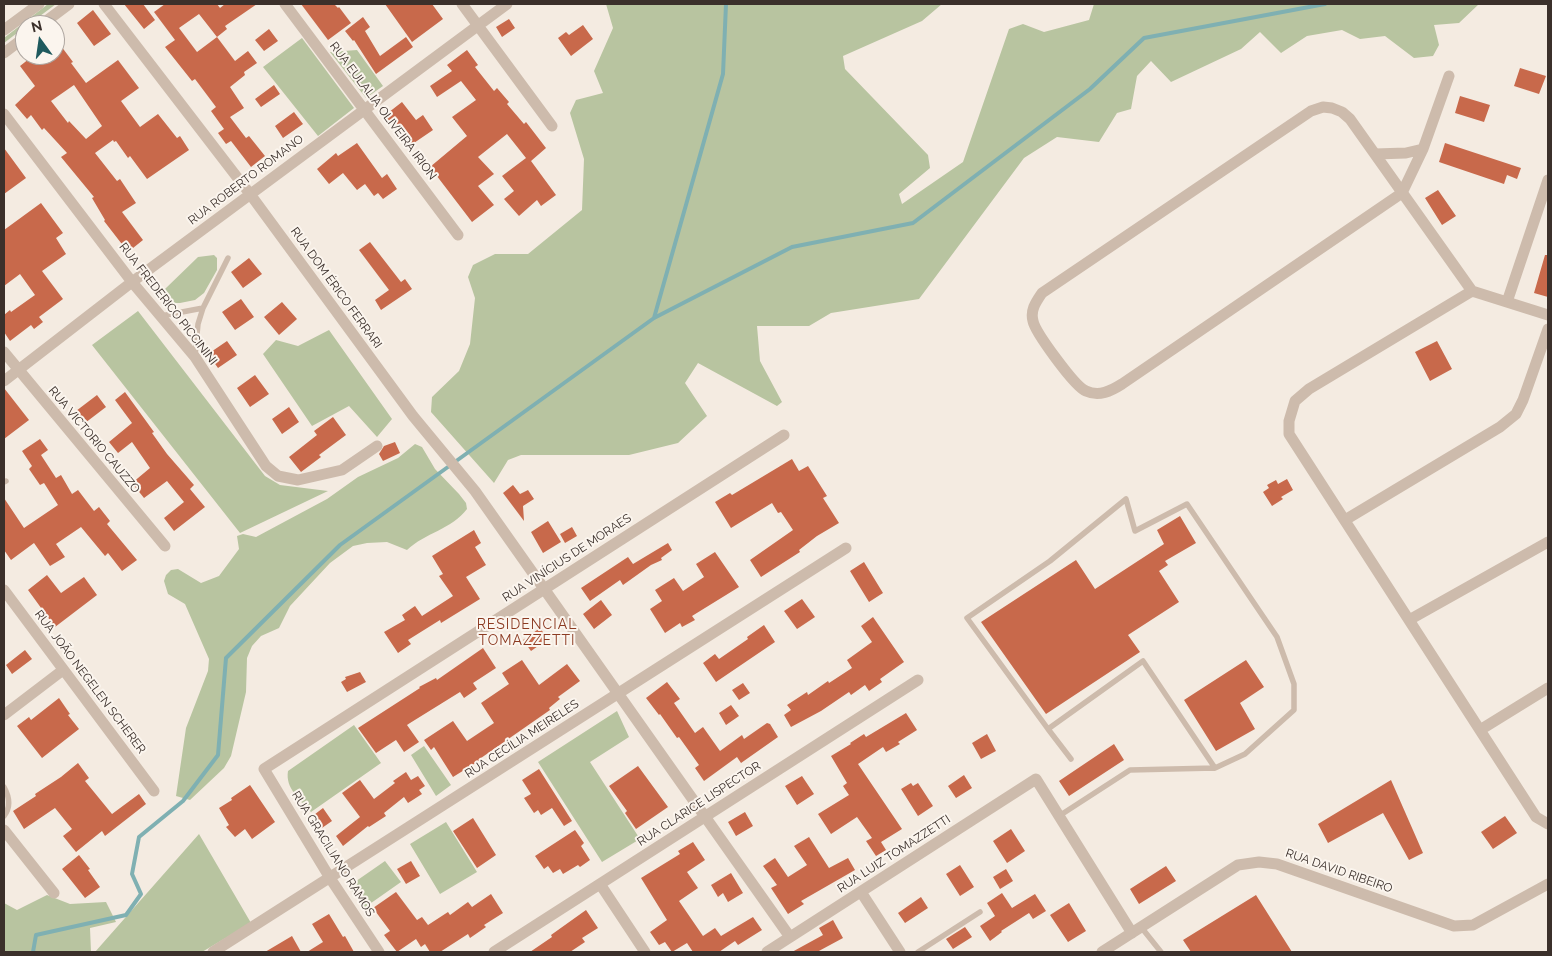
<!DOCTYPE html>
<html>
<head>
<meta charset="utf-8">
<style>
	body { margin:0 }
	#map { position:relative; width:1552px; height:956px; overflow:hidden; background:#f4ebe1; font-family:Raleway,sans-serif }
	canvas { display:block }
	.frame { position:absolute; inset:0; border:5px solid #3b302b; pointer-events:none }
	.north { position:absolute; left:15px; top:15px; width:50px; height:50px; box-sizing:border-box; background:#fbf5ee; border:1px solid #aea6a0; border-radius:50%; rotate:346deg; font-size:14px; font-weight:700; line-height:20px; text-align:center; color:#3b302b }
	.north::after { content:''; display:block; margin:auto; width:18px; height:22px; background:#1f5a5e; clip-path:polygon(50% 0,100% 100%,50% 72%,0 100%) }
</style>
</head>
<body>
<div id="map">
<canvas width="1552" height="956"></canvas>
<div class="frame"></div>
<div class="north">N</div>
</div>
<script>
const c = document.querySelector('canvas').getContext('2d');
c.lineJoin = 'round';
function fill(path, color) {
  c.fillStyle = color;
  c.fill(path, 'evenodd');
}
function stroke(path, color, width, dash) {
  c.strokeStyle = color;
  c.lineWidth = width;
  c.lineCap = dash ? 'butt' : 'round';
  c.setLineDash(dash || []);
  c.stroke(path);
}
function write(font, color, halo, rows, align = 'center') {
  c.font = font + ' Raleway,sans-serif';
  c.lineWidth = 4;
  c.setLineDash([]);
  c.textBaseline = 'middle';
  c.strokeStyle = halo;
  c.fillStyle = color;
  for (const [text, x, y, turn = 0] of rows) {
    c.save();
    c.translate(x, y);
    c.rotate((+turn || 0) * Math.PI / 180);
    c.textAlign = isNaN(turn) ? turn : align;
    if (halo) c.strokeText(text, 0, 0);
    c.fillText(text, 0, 0);
    c.restore();
  }
}
fill(new Path2D(`
	M48 4H56L28 25H25V27L4 43V38Z
	M606 4H942L922 21 843 56 845 69 928 155 930 168 899 194 902 204 963 162 1009 29 1023 24 1044 32 1089 20 1094 4H1479L1459 23 1434 25 1439 45 1433 56 1414 58 1385 36 1360 39 1342 30 1307 36 1281 53 1260 32 1241 49 1171 82 1151 61 1137 76 1131 109 1117 113 1099 142 1057 137 1024 158 919 299 831 313 809 326H757L760 361 782 402 777 406 698 363 685 383 707 416 678 443 629 455H521L508 460 494 483 431 412 432 397 459 371 470 344 475 298 468 277 473 265 495 254H528L582 210 584 159 570 113 576 100 603 93 594 71 613 28Z
	M302 38 354 108 318 136 263 67Z
	M357 50 383 86 366 98 330 52Z
	M214 255 217 258V270L204 293 195 300 180 303H172L166 298 165 289 198 257Z
	M138 311 265 476 280 485 328 491 240 533 92 345Z
	M329 330 392 419 377 437 349 406 312 426 263 354 276 340 298 346Z
	M415 444 422 447 435 469 459 494 466 503 467 509C452 529 425 533 407 550L387 542 367 543 353 546 330 563 290 606 279 628 261 636 252 646 247 658 246 692 231 756 224 768 190 800 176 796 186 728 208 671 209 659 185 604 168 594 164 581 166 575 171 570 178 569 201 583 219 576 239 549 237 536 243 534 256 537 327 499 358 477 398 458Z
	M617 711 629 737 590 762 640 839 602 862 538 762Z
	M354 725 381 763 311 812C300 800 285 788 288 771Z
	M424 746 451 785 436 796 411 755Z
	M446 822 477 872 440 894 410 844Z
	M199 834 251 923 202 952H95Z
	M385 861 401 882 364 908 349 886Z
	M47 895 70 904 106 902 116 922 90 928 91 952H4V903L17 910Z`), '#b8c4a0');
stroke(new Path2D(`
	M654 318 723 74 726 4
	M33 952 36 935 126 915 141 894 132 874 139 837 183 801 218 755 226 658 340 545 654 318 792 247 913 223 1090 89 1144 38 1325 4`), '#7fb0b2', 4);
fill(new Path2D(`
	M124 4H143L155 20 144 29Z
	M165 4H217L220 8 225 4H257L225 26 227 29 217 37 199 14 179 28 197 52 217 37 235 61 248 51 257 63 244 72 245 75 230 87 244 108 230 117 246 138 249 136 265 156 251 167 231 141 226 144 218 133 224 129 211 111 216 107 195 79 192 81 165 47 175 40 154 12Z
	M301 4H334L338 8 339 7 351 23 328 40Z
	M385 4H432L443 19 412 42Z
	M93 10 111 34 94 46 77 23Z
	M363 17 370 27 365 31 380 56 406 37 413 47 376 74 354 40 353 41 345 31Z
	M509 19 515 28 502 37 496 27Z
	M583 25 593 39 571 56 558 38 566 32 569 35Z
	M269 29 278 41 264 51 255 40Z
	M55 38 73 62 71 63 86 83 118 60 139 88 121 101 140 127 158 114 177 138 180 136 189 150 147 179 130 156 128 158 116 141 114 142 113 140 95 153 117 181 120 179 136 203 122 212 143 240 128 252 104 221 105 220 92 198 94 197 61 157 67 153 44 128 42 130 31 115 27 119 15 105 35 86 20 66 34 55H55ZM74 85 102 126 86 139 69 121 68 123 51 101Z
	M467 50 478 65 475 67 494 91 497 88 509 102 507 104 524 124 526 122 546 148 531 161 556 195 541 206 537 200 519 216 504 199 514 191 502 176 526 158 507 134 478 157 494 174 478 186 494 205 472 222 430 167 467 136 452 117 476 100 461 81 437 97 430 86 452 71 447 65Z
	M1520 68 1546 76 1539 94 1514 86Z
	M274 85 280 94 261 107 255 99Z
	M1460 96 1490 105 1484 122 1455 113Z
	M402 102 416 120 423 115 433 130 411 145 397 126 394 128 384 116Z
	M294 112 303 124 283 138 275 126Z
	M357 143 382 178 387 174 397 189 383 199 378 193 374 196 365 184 357 190 343 173 329 184 317 169 336 153 338 156Z
	M1445 143 1521 168 1517 179 1507 175 1504 184 1439 162Z
	M4 148 26 178 4 194Z
	M1438 190 1456 216 1442 225 1425 198Z
	M41 203 63 233 56 238 66 254 42 271 63 299 39 317 43 322 34 329 31 325 10 341 4 332V315L10 310 11 312 35 295 20 274 4 286V230Z
	M370 242 401 282 405 279 412 289 381 310 375 300 389 290 359 250Z
	M1545 255H1548V297L1534 293Z
	M249 258 262 274 243 288 231 272Z
	M241 299 254 317 235 330 222 312Z
	M282 302 297 319 279 335 264 317Z
	M227 341 237 355 218 368 208 354Z
	M1437 341 1452 369 1430 381 1415 352Z
	M255 375 269 394 250 407 237 388Z
	M4 388 29 420 4 439Z
	M125 392 154 432 152 433 167 454 194 485 190 489 205 507 174 531 164 518 184 502 167 481 144 498 132 483 150 468 132 442 118 453 109 442 132 423 115 400Z
	M97 395 106 407 85 423 76 411Z
	M289 407 299 422 282 434 272 419Z
	M333 417 346 435 319 455 321 457 301 472 289 457 317 435 314 431Z
	M40 439 48 450 41 455 56 478 61 475 72 494 78 490 94 511 99 507 110 521 107 524 137 560 122 571 108 553 105 556 81 527 56 544 65 557 50 566 34 543 11 560 4 550V498L24 528 58 505 44 483 40 485 29 469 32 466 22 451Z
	M395 442 400 453 383 461 379 454 384 446Z
	M792 459 799 471 808 466 827 496 823 498 839 523 817 536 799 550 800 552 761 577 750 560 793 530 781 512 778 513 772 503 731 528 715 502 730 493 732 495Z
	M1287 479 1293 490 1281 497 1283 499 1272 506 1263 492 1269 488 1267 485 1276 480 1278 484Z
	M513 485 520 494 528 490 534 499 523 506 524 521 503 493Z
	M1180 516 1196 543 1165 561 1168 565 1159 571 1179 602 1128 635 1140 652 1046 714 981 622 1076 560 1095 589 1164 544 1157 530Z
	M548 521 561 542 543 553 531 532Z
	M572 527 577 536 565 543 560 534Z
	M474 530 481 543 475 547 486 565 466 577 480 599 441 623 440 620 408 640 411 644 398 653 384 632 405 620 402 615 415 606 422 616 453 596 439 576 443 574 432 556Z
	M668 543 672 550 661 558 662 560 651 565 623 585 620 580 590 601 581 588 628 557 633 564Z
	M715 552 739 587 692 616 695 620 682 627 680 623 665 633 650 609 662 601 655 590 674 578 683 591 704 577 696 564Z
	M864 562 883 593 869 602 850 571Z
	M47 575 61 593 84 577 97 595 55 627 28 590Z
	M802 599 815 617 797 629 784 611Z
	M601 600 612 615 594 629 583 614Z
	M873 617 904 662 880 679 882 682 869 691 865 685 851 695 849 692 821 711 791 727 784 715 791 710 787 705 807 692 808 695 828 681 829 683 852 668 847 660 872 642 861 626Z
	M764 625 775 642 716 682 703 663 715 654 719 659 748 639 747 637Z
	M540 628 548 639 531 651 523 640Z
	M483 648 496 668 473 683 477 689 464 698 460 692 410 723 407 725 419 742 404 752 396 740 376 753 358 728 420 688 419 687 436 678 437 680Z
	M25 650 32 659 12 674 6 665Z
	M522 660 539 685 567 664 580 681 558 697 560 699 549 708 550 710 481 758 482 759 453 777 434 747 431 750 424 740 453 721 467 741 494 723 481 703 509 684 502 673Z
	M1246 660 1264 687 1240 703 1255 729 1216 751 1184 700Z
	M360 672 366 682 347 692 341 682 346 679 345 677Z
	M667 682 680 699 674 703 695 733 703 727 720 751 742 735 744 739 767 723 770 724 778 737 741 763 737 757 704 781 695 768 699 765 679 737 677 738 660 714 659 715 646 698Z
	M743 683 750 693 739 700 732 690Z
	M59 698 70 714 68 715 79 729 42 758 17 726 29 717 31 720Z
	M731 705 739 716 726 725 719 713Z
	M906 713 917 730 898 742 900 744 886 752 883 747 858 764 902 829 881 842 886 850 876 856 866 841 872 838 857 817 831 834 818 814 849 795 843 786 847 783 831 756 851 744 850 743 864 734 866 737Z
	M987 734 996 751 981 759 972 743Z
	M1114 744 1124 760 1069 796 1059 781Z
	M78 763 89 778 85 781 112 814 139 794 146 804 105 836 102 831 76 852 63 836 72 829 55 808 24 829 13 811 36 796 35 794 61 777Z
	M638 766 668 807 636 829 625 813 627 811 609 786Z
	M539 769 572 821 564 826 552 808 541 815 538 810 534 813 524 798 531 794 522 780Z
	M406 772 411 780 418 776 425 786 419 790 422 794 408 803 404 797 384 813 386 816 369 827 368 826 343 846 336 836 360 817 342 793 360 780 374 799 395 783 393 781Z
	M964 775 972 788 956 798 948 786Z
	M802 776 814 794 797 805 785 786Z
	M1391 780 1423 853 1409 860 1383 813 1328 843 1318 824Z
	M911 783 913 786 918 783 933 806 918 816 901 789Z
	M250 785 275 822 252 839 245 829 235 837 226 827 229 825 219 808 232 800 231 798Z
	M323 808 332 821 319 830 310 818Z
	M745 812 753 826 736 836 728 822Z
	M1505 816 1517 833 1493 849 1481 832Z
	M473 818 496 855 477 868 453 831Z
	M1011 829 1025 851 1007 863 993 841Z
	M575 830 584 843 581 846 590 860 580 867 578 865 563 874 560 869 553 873 548 866 544 869 535 856Z
	M809 837 829 868 848 858 855 870 801 901 804 904 788 914 771 888 777 885 763 866 775 858 788 877 807 865 794 846Z
	M693 842 705 860 687 872 698 888 679 901 703 936 715 928 721 936 753 917 762 930 738 945 735 941 719 952H693L687 943 672 952 665 942 659 945 650 932 667 920 641 878 680 854 678 851Z
	M79 855 90 869 88 870 100 887 85 898 62 869Z
	M411 861 420 876 406 884 397 869Z
	M960 865 974 887 960 896 946 874Z
	M1166 866 1176 881 1139 904 1130 889Z
	M1006 869 1013 881 1000 889 993 877Z
	M731 873 743 893 728 902 723 893 718 897 711 885Z
	M396 892 417 920 422 917 428 925 448 912 450 915 468 902 472 907 491 894 503 913 484 925 486 927 470 938 468 934 440 952H430L425 944 421 947 416 939 397 952 384 935 390 931 373 908Z
	M1002 893 1012 908 1035 894 1046 911 1033 919 1029 913 1001 931 1002 932 990 941 980 926 995 916 987 903Z
	M1256 895 1292 952H1191L1183 940Z
	M921 897 928 908 905 923 898 913Z
	M1069 903 1086 931 1068 942 1050 915Z
	M586 910 598 928 582 938 585 942 570 952H530L552 937 551 935Z
	M329 914 343 937 345 936 354 952H307L323 942 312 924Z
	M833 920 843 938 817 952H792L823 935 819 928Z
	M965 927 972 937 953 949 946 939Z
	M292 936 301 952H265Z`), '#c8694b');
stroke(new Path2D(`
	M203 308 228 258
	M161 316 203 308 198 324 195 355
	M4 482 6 481
	M1048 729 967 618 1050 561 1126 499 1135 531 1187 504 1277 637 1294 684V710L1245 754 1215 768 1130 770 1059 816
	M1071 759 1048 729 1143 661 1215 768
	M4 787C9 796 11 807 4 816
	M1141 927 1161 952
	M918 952 980 912`), '#cdbbac', 5.5);
stroke(new Path2D(`
	M104 4 250 194 413 416 475 491 790 937
	M285 4 458 235
	M462 4 552 126
	M41 25 69 4
	M4 30 39 4
	M4 53 25 37
	M1449 76 1423 149 1402 193 1122 384C1111 391 1099 397 1086 391 1075 387 1035 332 1033 321 1030 310 1036 302 1042 293L1311 111 1323 107 1332 108 1342 112 1350 119 1472 291 1548 315
	M4 114 132 282 195 357 266 466 278 476 298 480 342 470 377 446
	M1375 154 1406 153 1423 149
	M1472 291 1309 389 1295 401 1289 421V434L1536 817 1548 824
	M1507 302 1548 180
	M4 352 165 546
	M4 381 132 282 507 4
	M1345 520 1500 427 1516 414 1523 400 1548 329
	M4 590 154 791
	M1409 620 1548 542
	M4 715 63 670
	M1480 730 1548 688
	M4 830 54 893
	M600 884 645 952
	M861 892 900 952
	M213 952 846 548
	M379 952 330 878 264 769 784 435
	M494 952 918 680
	M767 952 1036 779 1132 933
	M1102 952 1238 865 1259 862 1277 864 1454 926 1473 925 1548 884`), '#cdbbac', 11);
write('12px', '#3b302b', '#fbf5ee', [
	["RUA EULALIA OLIVEIRA IRION",383,111,53],
	["RUA ROBERTO ROMANO",246,180,-37],
	["RUA DOM ÉRICO FERRARI",336,288,54],
	["RUA FREDERICO PICCININI",168,304,52],
	["RUA VICTORIO CAUZZO",94,440,50],
	["RUA VINÍCIUS DE MORAES",567,558,-33],
	["RUA JOÃO NEGELEN SCHERER",90,682,53],
	["RUA CECÍLIA MEIRELES",522,739,-33],
	["RUA CLARICE LISPECTOR",699,804,-33],
	["RUA GRACILIANO RAMOS",333,854,58],
	["RUA LUIZ TOMAZZETTI",894,854,-33],
	["RUA DAVID RIBEIRO",1339,871,19]
]);
c.letterSpacing = '1px';
write('14px', '#8c3b22', '#fbf5ee', [
	["RESIDENCIAL",527,625],
	["TOMAZZETTI",527,641]
]);
c.letterSpacing = '0px';
</script>
</body>
</html>
